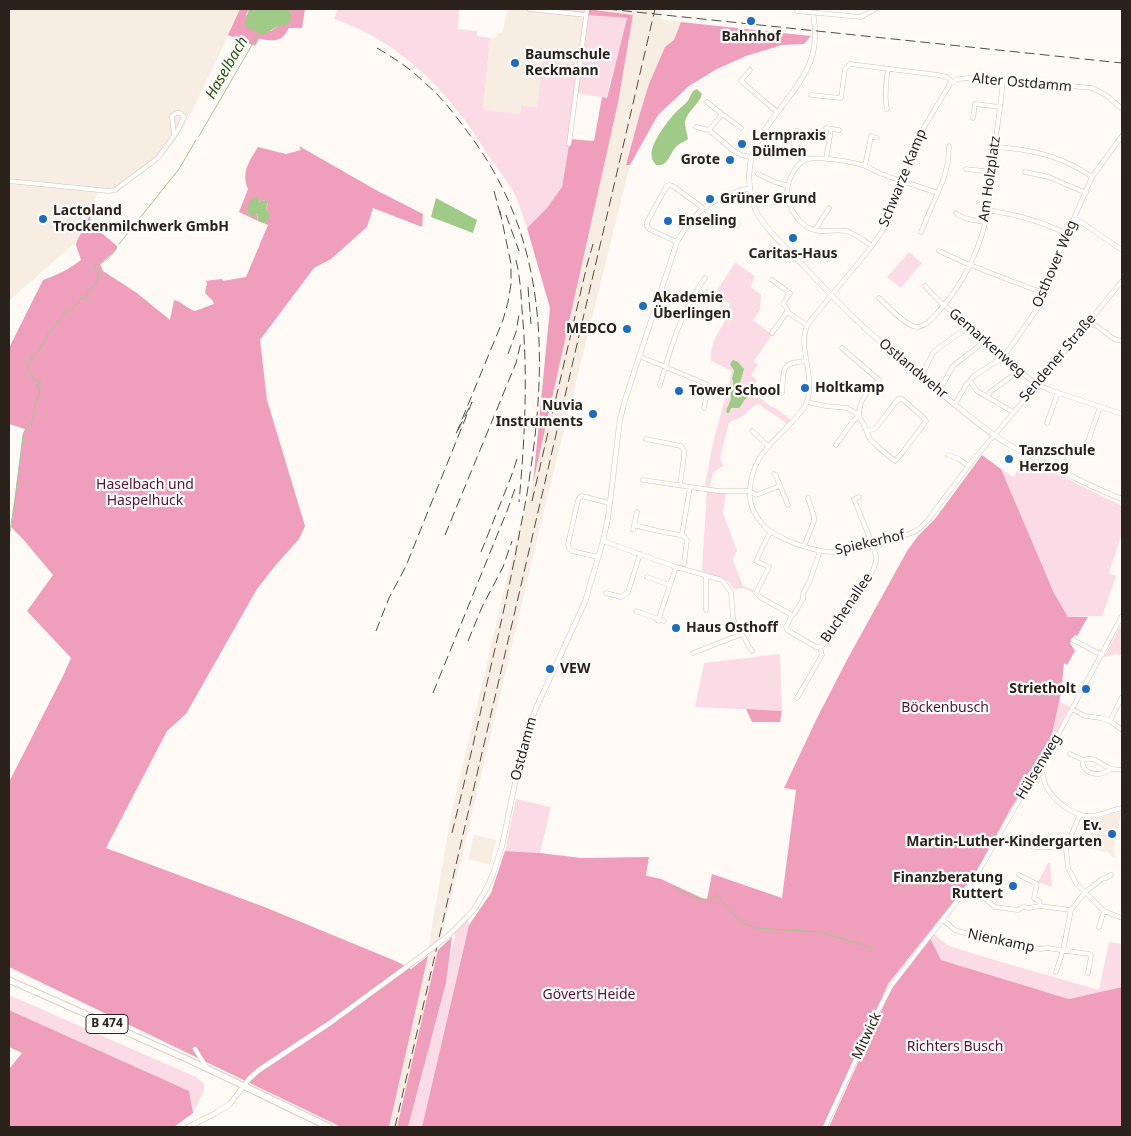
<!DOCTYPE html>
<html>
<head>
<meta charset="utf-8">
<style>
	body { margin:0 }
	#map { position:relative; width:1131px; height:1136px; overflow:hidden; background:#fffaf6; font-family:"Noto Sans",sans-serif }
	canvas { display:block }
	.frame { position:absolute; inset:0; border:10px solid #2a221b; pointer-events:none }
</style>
</head>
<body>
<div id="map">
<canvas width="1131" height="1136"></canvas>
<div class="frame"></div>
</div>
<script>
const c = document.querySelector('canvas').getContext('2d');
c.lineJoin = 'round';
function fill(path, color) {
  c.fillStyle = color;
  c.fill(path, 'evenodd');
}
function stroke(path, color, width, dash) {
  c.strokeStyle = color;
  c.lineWidth = width;
  c.lineCap = dash ? 'butt' : 'round';
  c.setLineDash(dash || []);
  c.stroke(path);
}
function write(font, color, halo, rows, align = 'center') {
  c.font = font + ' "Noto Sans",sans-serif';
  c.lineWidth = 4.5;
  c.setLineDash([]);
  c.textBaseline = 'middle';
  c.strokeStyle = halo;
  c.fillStyle = color;
  for (const [text, x, y, turn = 0] of rows) {
    c.save();
    c.translate(x, y);
    c.rotate((+turn || 0) * Math.PI / 180);
    c.textAlign = isNaN(turn) ? turn : align;
    if (halo) c.strokeText(text, 0, 0);
    c.fillText(text, 0, 0);
    c.restore();
  }
}
fill(new Path2D(`
	M9 9H240L238 15 220 53 184 127 175 141 160 159 117 192 98 191 90 215 77 241 9 301Z
	M508 9H529L586 15 579 65 537 108 521 114 483 110 490 38H496L497 33H502Z
	M590 9H662L660 19 681 22 674 40 665 47 649 84 640 113 626 164 630 165 541 523 460 864 438 950 397 1127H389L428 956 430 937 451 815 518 532 533 483 618 103 633 15Z
	M1122 811 1114 848 1116 858 1115 859 1107 852 1086 848 1095 824 1093 818Z
	M474 835 496 840 490 865 468 859Z`), '#f8ede3');
fill(new Path2D(`
	M338 9H459L458 29 477 31V36L490 38 483 110 520 114 522 106 537 107 543 61 579 65 586 15 552 11V9H587L586 15 627 18 606 98 576 93 570 139 562 187 547 208 527 228C523 217 519 203 514 193 506 179 496 167 488 155 480 143 473 131 465 120 431 75 388 37 334 19Z
	M909 252 922 263 901 288 887 277Z
	M736 263 755 276 751 287 761 295 760 310 753 320 770 333 771 337 754 361 758 365 751 375 757 380 751 389 770 406 776 408 791 420 787 424C778 416 768 412 759 404 751 406 748 413 741 417 737 419 733 420 729 423L720 458 723 466 713 473 709 489 726 492 723 513 737 550 733 560 743 586 755 591 754 593C747 590 742 586 735 590L729 582 702 571 707 487 705 486 712 447 732 371 711 361C710 339 720 333 727 316 728 312 729 308 730 304L715 294 734 264Z
	M1025 458 1122 506V534L1109 573 1116 576 1102 616 1068 617 1054 593 1001 469 1014 477Z
	M1122 623V655L1116 654 1104 657Z
	M780 654 782 711 695 707 704 663Z
	M1058 701 1070 707 1049 747Z
	M516 799 551 807 540 853 505 851Z
	M1048 863H1050L1052 887 1038 882Z
	M468 916 469 925 462 954 422 1127H408L446 984 449 961 455 936 454 931Z
	M934 934 947 945 984 957 1099 990 1109 942 1122 944V987L1069 999 941 960 930 938Z
	M9 995 196 1077 204 1084V1091L193 1113 188 1091 9 1010Z`), '#fbdbe5');
fill(new Path2D(`
	M240 9H249L246 15 271 31 278 26H285L291 13 288 9H305L302 28H289C281 43 275 41 259 39L255 46 228 35Z
	M587 9 633 15 618 103 533 483 550 308 527 228 547 208 562 187 570 139 594 141 602 97 607 98 627 18 586 15Z
	M681 22 811 36 804 44 782 45 746 56 717 69 689 86 658 115 630 165H626L640 113 649 84 665 47 674 40Z
	M299 146 376 190 423 214 422 227 373 208 367 227 331 259 314 268 260 340 267 400 305 526 299 539 275 566 257 589 186 714 167 731 106 848 267 908 398 962 411 969 428 956 389 1127H341L9 967V782L63 676 71 658 27 611 53 575 22 538 11 527 23 435 25 429 9 424V348L43 280C58 275 69 269 81 260L76 245 77 241 90 215 91 224 117 246 116 250 100 264 103 271 137 293 170 320 174 300C182 301 187 309 195 311L214 304 212 300 205 293 207 282 205 281 222 279 223 281 246 277 268 225 263 223 267 222 269 213 266 209 268 203 264 200 260 202 259 201 255 214 257 215 258 221 239 212 248 189C241 173 249 161 258 147L286 154 301 150Z
	M982 455 1001 469 1054 593 1068 617H1088L1077 636 1075 635 1070 643 1075 651 1067 665 1064 663 1061 693 1049 747 1040 763 1011 808 974 876 888 984 825 1127H422L469 925 491 893 505 851 540 853 581 858 649 857 646 875 647 876 661 879 702 898 707 899 712 874 782 898 796 790 784 788 817 718 848 658 907 551 918 536 935 519Z
	M746 709 782 711 780 722H752Z
	M452 937 446 983 408 1127H397L438 950Z
	M930 938 941 960 1069 999 1122 987V1127H829L892 987Z
	M9 1010 189 1091 193 1113 174 1127H9V1069L22 1053 9 1047Z`), '#ef9ebb');
fill(new Path2D(`
	M249 9H288L291 13 290 22 285 26H278L263 35 248 28 244 24Z
	M697 89 702 94C699 105 687 111 685 122 685 128 687 133 688 139 684 142 680 143 677 146 669 153 669 167 656 165 655 164 652 160 652 158 648 146 668 120 677 111 680 108 683 106 686 103 691 98 690 91 697 89Z
	M255 197H258L259 202 264 200 268 202 266 209 270 214 267 222 263 223 258 221 257 214 253 217 248 213V207L251 200Z
	M436 198 477 220 473 233 431 217Z
	M733 360 738 362 744 369 740 383 744 389V392L747 395 750 396C742 400 744 403 739 408H731L729 413H727L726 411 731 399 730 392 733 385V380L732 379C735 368 735 373 730 364Z`), '#9fca87');
stroke(new Path2D(`
	M199 136 259 33
	M119 244 179 169 196 140
	M99 265C106 260 115 254 117 246
	M9 538 15 499 23 435C26 424 38 417 35 404 38 397 43 392 37 385L41 383 37 380 33 379 27 366 34 355 39 351 48 334 65 312 79 303 80 299 85 298C88 287 98 285 99 275L94 265H96
	M676 888C688 894 706 907 717 895L736 917 745 924 756 928 820 932 873 948`), '#9fca87', 1);
const minor = new Path2D(`
	M529 9 586 15
	M797 11 807 12
	M819 13 861 17 875 9
	M750 70 741 81 777 112
	M811 95 841 98 845 69 850 64 938 75 947 77 952 82
	M707 102 722 114 709 130
	M887 109C884 96 886 82 888 69
	M1122 109 1106 95 1092 88 1003 80 969 78 958 79 950 84 923 129 916 142 883 230 872 246 807 325C806 330 804 335 804 340 804 359 814 383 807 401 804 410 796 418 789 425 769 446 753 457 750 488 748 502 754 515 764 526 777 539 814 552 833 552 850 552 864 542 881 538 891 536 904 537 914 532 920 529 924 524 928 520L973 460 1038 384 1122 281
	M722 114 741 128
	M973 118 975 104 1000 107
	M696 127 709 130 734 151 741 155 751 157
	M826 128 839 130
	M797 131 791 139 788 146 804 160
	M569 144 587 9
	M994 147C1030 149 1063 156 1092 177
	M778 156 788 146
	M826 159 831 130
	M865 166 871 136 877 138
	M966 169 992 172
	M1025 172 1049 177 1086 193
	M758 174 775 182 788 186
	M9 181 109 191 115 190 158 158 178 130 184 117 180 113H176L172 116 174 135
	M987 210C1019 215 1039 221 1068 234
	M956 213C963 220 975 220 984 222
	M1075 218 1122 250
	M815 230 829 208
	M921 232 944 178 948 162 949 146
	M677 242 649 229 647 226V222L666 187 669 185 673 186 703 208 732 226H737L738 224 735 221 727 223
	M872 246C864 241 855 233 846 231 830 228 817 237 802 223 792 214 785 198 788 185 790 176 796 165 805 160 814 155 855 162 865 166 871 168 876 172 882 174 900 181 919 186 937 193
	M939 251 970 265 1043 293
	M772 280 790 293 783 304 787 309V312
	M925 286 932 294 944 305 1033 382 1050 390 1122 414
	M879 298C887 305 907 328 918 327 927 326 933 317 939 311 964 283 982 246 988 209 990 190 992 171 994 152 997 128 1001 104 1003 80
	M1090 321 1114 339 1122 341
	M772 333 787 312 807 325
	M639 356 706 384 708 386 704 408
	M921 377 933 353 937 349 968 327
	M970 381 977 391 1013 412
	M660 385C671 346 681 312 705 278
	M939 391 953 366 985 341
	M782 393C785 369 778 363 806 361
	M987 396 990 392 1019 371
	M807 402 826 406 847 408 856 413 862 421 870 439 879 448 895 461 903 452 926 421 925 419 902 399H898L876 428 867 431
	M955 404 966 385 974 376 1003 357 1015 341 1037 309 1050 273 1092 177 1122 136
	M1047 423 1058 392
	M752 431 768 446
	M646 439 681 446 684 450V456L680 485
	M1088 441 1100 407
	M836 445 853 421 859 416C859 398 868 392 879 380L842 348
	M948 455 959 459 968 466
	M774 474 776 476 788 505
	M643 480 718 491H749L756 495 780 486
	M634 525 658 531 680 535 682 534 690 487
	M633 530 637 512
	M770 532 756 561 769 567 756 593 760 597 790 614 791 617 786 627 787 630 816 647H820
	M682 534 687 540 684 564
	M603 541 676 567 722 580 731 592 733 618 735 623 752 651
	M803 546 805 544 814 521V517L808 498
	M598 557 572 551 569 548 568 544 578 500 580 497 582 496 609 503
	M647 577 670 585
	M606 593 621 597 628 592 640 554
	M706 610V575
	M636 611 664 621
	M791 617 794 614 803 599V594L810 580 820 551
	M658 621 676 567
	M1073 640 1102 655
	M820 647 823 645 846 605 861 591 873 570 876 562V556L871 541 854 499 859 497
	M693 653 742 634
	M797 698 822 655 820 647
	M1072 709 1085 716 1101 718 1110 721 1122 730
	M1110 721 1122 697
	M1070 754 1083 760
	M1040 767C1042 773 1044 780 1046 786 1054 801 1074 817 1091 816 1102 815 1112 810 1122 808
	M1111 769C1108 771 1103 774 1099 774 1090 774 1081 770 1083 760 1093 755 1101 765 1110 768 1113 770 1118 769 1122 770
	M1080 814 1066 848 1068 868 1076 883 1104 911 1122 918
	M1025 844 1034 847 1066 848
	M1019 875 1037 884 1034 898 1039 901 1040 906 1071 910
	M983 897 995 907 1018 910 1023 907 1030 908 1040 906
	M943 920 955 930 998 943 1041 949 1047 948 1089 954 1091 956 1088 973
	M1099 927 1104 911
	M1056 972 1063 950 1071 910 1085 892 1102 879 1106 878 1111 875
	M195 1049 207 1068
	M825 1127 879 1009 891 986 975 878 1014 809 1052 746 1122 616`);
const tertiary = new Path2D(`
	M812 9C825 65 795 85 767 127 759 139 752 150 750 165 748 179 750 195 755 209 763 227 788 250 802 264 823 287 845 310 868 331 893 353 918 374 943 395 963 411 982 428 1003 441 1019 451 1037 459 1054 467 1076 479 1099 490 1122 499
	M449 935 468 916 475 908 485 891 492 877 502 846 521 754 529 726 537 706 585 602 603 541 608 518 620 419 625 400 677 242C695 209 714 197 750 188
	M188 1127 216 1113 230 1104 249 1079 259 1070 330 1023 423 955`);
const primary = new Path2D(`
	M9 980 189 1060 244 1086`);
const trunk = new Path2D(`
	M244 1086 329 1127`);
stroke(minor, '#d6c2af', 5);
stroke(tertiary, '#d6c2af', 5.5);
stroke(primary, '#d6c2af', 7);
stroke(trunk, '#d6c2af', 8);
stroke(minor, '#fff', 4);
stroke(tertiary, '#fff', 4.5);
stroke(primary, '#fff', 5.5);
stroke(trunk, '#fff', 6);
stroke(new Path2D(`
	M607 9 1122 63
	M377 48C394 58 411 69 425 83 444 99 458 119 472 138 546 239 548 355 530 474 527 497 522 519 518 541 509 589 498 636 487 683 476 733 464 784 452 833
	M494 191 501 217
	M506 215 519 251
	M516 260C520 276 521 293 522 310 528 373 525 438 519 502
	M528 287 531 324
	M508 354 516 332 519 315
	M532 501 587 265 593 244
	M445 535 516 363 521 342
	M481 552 511 477 518 456
	M376 631 389 598 406 566 472 402 456 434 503 320 508 302 511 284V264L500 211
	M468 641 482 607 503 567 512 541
	M433 693 507 511 516 486
	M395 1127 655 9`), '#534c45', 1, [10, 5]);
const minorBridge = new Path2D(`
	M807 12 819 13`);
const tertiaryBridge = new Path2D(`
	M423 955 449 935`);
stroke(minorBridge, '#d6c2af', 5, []);
stroke(tertiaryBridge, '#d6c2af', 5.5, []);
stroke(minorBridge, '#fff', 4);
stroke(tertiaryBridge, '#fff', 4.5);
for (const [x, y, r, color] of [
	[751,21,5,"#206cbc"],
	[515,63,5,"#206cbc"],
	[742,144,5,"#206cbc"],
	[730,160,5,"#206cbc"],
	[710,199,5,"#206cbc"],
	[43,219,5,"#206cbc"],
	[668,221,5,"#206cbc"],
	[793,238,5,"#206cbc"],
	[643,306,5,"#206cbc"],
	[627,329,5,"#206cbc"],
	[805,388,5,"#206cbc"],
	[679,391,5,"#206cbc"],
	[593,414,5,"#206cbc"],
	[1009,459,5,"#206cbc"],
	[676,628,5,"#206cbc"],
	[550,669,5,"#206cbc"],
	[1086,689,5,"#206cbc"],
	[1112,834,5,"#206cbc"],
	[1013,886,5,"#206cbc"]
]) {
  const dot = new Path2D();
  dot.arc(x, y, r, 0, 2 * Math.PI);
  c.fillStyle = color;
  c.fill(dot);
  stroke(dot, '#fff', 2);
}
for (const [x, y, w] of [
	[107,1024,42]
]) {
  const box = new Path2D();
  box.roundRect(x - w / 2, y - 9.5, w, 19, 4);
  c.fillStyle = '#fff';
  c.fill(box);
  stroke(box, '#2a221b', 1);
}
write('bold 12px', '#2a221b', null, [
	["B 474",107,1024]
]);
write('bold 14px', '#2a221b', '#fff', [
	["Bahnhof",751,37,"center"],
	["Baumschule",525,55],
	["Reckmann",525,71],
	["Lernpraxis",752,136],
	["Dülmen",752,152],
	["Grote",720,160,"right"],
	["Grüner Grund",720,199],
	["Lactoland",53,211],
	["Trockenmilchwerk GmbH",53,227],
	["Enseling",678,221],
	["Caritas-Haus",793,254,"center"],
	["Akademie",653,298],
	["Überlingen",653,314],
	["MEDCO",617,329,"right"],
	["Holtkamp",815,388],
	["Tower School",689,391],
	["Nuvia",583,406,"right"],
	["Instruments",583,422,"right"],
	["Tanzschule",1019,451],
	["Herzog",1019,467],
	["Haus Osthoff",686,628],
	["VEW",560,669],
	["Strietholt",1076,689,"right"],
	["Ev.",1102,826,"right"],
	["Martin-Luther-Kindergarten",1102,842,"right"],
	["Finanzberatung",1003,878,"right"],
	["Ruttert",1003,894,"right"]
], 'left');
write('14px', '#2a221b', '#fff', [
	["Alter Ostdamm",1022,83,5],
	["Schwarze Kamp",903,178,-68],
	["Am Holzplatz",990,179,-82],
	["Osthover Weg",1055,264,-67],
	["Gemarkenweg",987,343,41],
	["Sendener Straße",1058,358,-50],
	["Ostlandwehr",913,369,40],
	["Spiekerhof",870,543,-13],
	["Buchenallee",847,608,-56],
	["Ostdamm",524,749,-75],
	["Hülsenweg",1039,767,-59],
	["Nienkamp",1001,941,12],
	["Mitwick",867,1036,-65]
]);
write('14px', '#561031', '#fff', [
	["Haselbach und",145,485],
	["Haspelhuck",145,501],
	["Böckenbusch",945,708],
	["Göverts Heide",589,995],
	["Richters Busch",955,1047]
]);
write('italic 15px', '#2c530e', '#fff', [
	["Haselbach",227,68,-60]
]);
</script>
</body>
</html>
